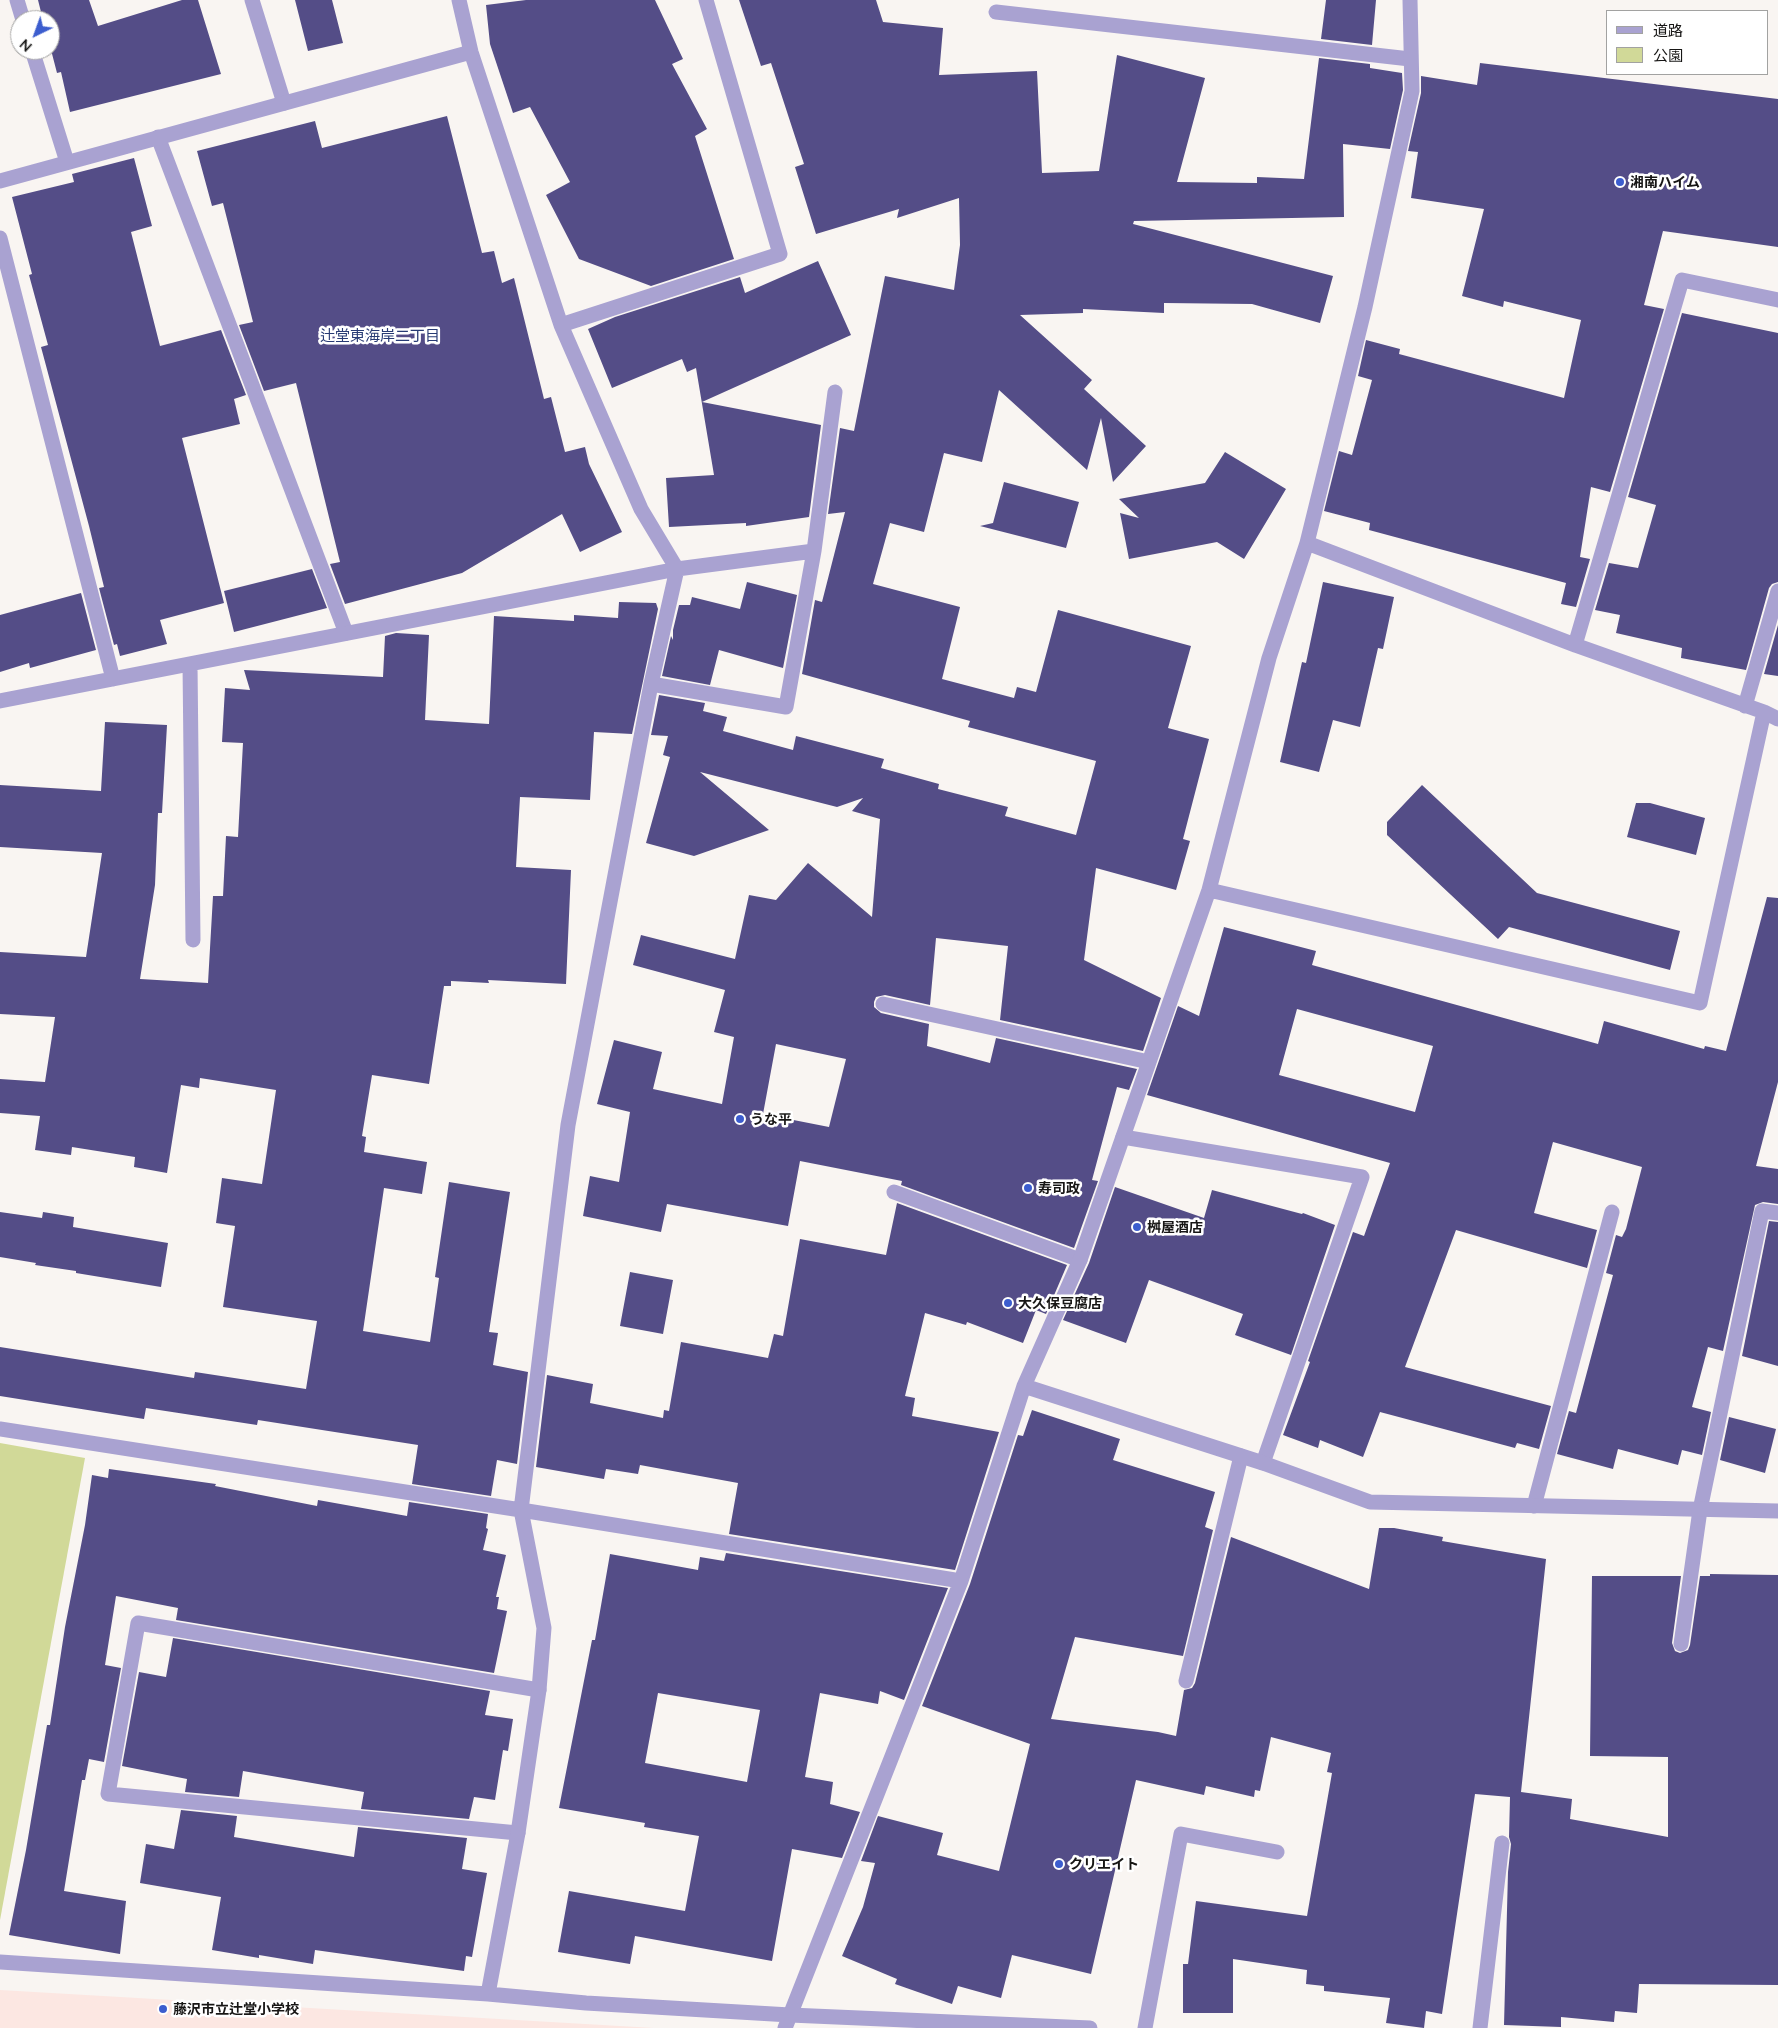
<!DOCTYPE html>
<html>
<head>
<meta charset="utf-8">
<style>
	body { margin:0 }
	#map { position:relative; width:1778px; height:2028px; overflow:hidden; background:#f9f5f2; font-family:Lato,"Noto Sans JP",sans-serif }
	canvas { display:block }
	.legend { position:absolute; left:1606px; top:10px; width:162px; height:65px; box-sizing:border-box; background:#fff; border:1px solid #a2a2a1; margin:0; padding:6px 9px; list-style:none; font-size:15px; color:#171615 }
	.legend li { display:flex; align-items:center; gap:10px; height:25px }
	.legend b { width:25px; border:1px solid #a2a2a1 }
	.north { position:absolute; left:10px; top:10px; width:50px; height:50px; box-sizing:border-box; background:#fff; border:1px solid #a2a2a1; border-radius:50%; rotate:222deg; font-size:14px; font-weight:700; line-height:20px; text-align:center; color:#171615 }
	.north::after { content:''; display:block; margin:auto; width:18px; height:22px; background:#3c5dce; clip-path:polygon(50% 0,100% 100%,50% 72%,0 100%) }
</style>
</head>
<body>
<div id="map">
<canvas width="1778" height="2028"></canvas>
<ul class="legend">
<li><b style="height:6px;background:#a9a2d1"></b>道路</li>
<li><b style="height:14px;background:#d1d998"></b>公園</li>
</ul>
<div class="north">N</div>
</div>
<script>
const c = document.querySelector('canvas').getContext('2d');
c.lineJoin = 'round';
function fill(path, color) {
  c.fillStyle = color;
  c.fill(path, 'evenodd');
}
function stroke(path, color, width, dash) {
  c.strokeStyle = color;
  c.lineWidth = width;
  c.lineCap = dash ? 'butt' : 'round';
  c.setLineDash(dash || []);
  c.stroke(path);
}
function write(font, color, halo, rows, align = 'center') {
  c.font = font + ' Lato,"Noto Sans JP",sans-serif';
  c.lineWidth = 5;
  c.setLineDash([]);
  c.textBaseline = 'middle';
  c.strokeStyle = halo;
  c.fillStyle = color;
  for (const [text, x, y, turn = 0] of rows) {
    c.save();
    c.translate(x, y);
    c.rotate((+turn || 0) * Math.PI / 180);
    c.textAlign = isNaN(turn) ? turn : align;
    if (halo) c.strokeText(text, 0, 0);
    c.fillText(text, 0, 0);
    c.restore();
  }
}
fill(new Path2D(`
	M0 1990 654 2028H0Z`), '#fce7e2');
fill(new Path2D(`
	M0 1443 85 1458 0 1920Z`), '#d1d998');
fill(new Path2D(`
	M38 0H89L98 26 182 0H198L221 74 70 112 61 72 57 73 50 46V20H43Z
	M295 0H332L343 43 308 51Z
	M526 0H655L683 59 672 64 707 129 695 136 734 259 651 286 579 259 546 195 570 182 530 107 513 113 490 44 486 5Z
	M739 0H876L883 22 943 28 939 75 1037 71 1042 173 1099 171 1117 55 1205 78 1177 182 1257 183V177L1304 179 1319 58 1370 64V68L1402 73 1403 90 1390 149 1343 144 1344 217 1134 221 1133 224 1333 276 1320 323 1252 304 1164 303V313L1083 309V313L1020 315 1092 380 1084 389 1146 446 1113 482 1101 418 1087 470 999 390 982 462 944 453 924 532 890 523 873 584 960 607 942 679 1014 698 1017 687 1036 692 1058 610 1191 646 1168 728 1209 739 1183 839 1190 841 1176 890 1096 868 1084 960 1161 998 1143 1051 1000 1020 1008 946 936 938 930 1005 885 995 876 997 874 1002V1007L881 1013 929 1024 927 1046 990 1063 996 1038 1137 1069 1129 1090 1117 1087 1092 1180 1098 1181 1074 1248 901 1185 902 1181 800 1161 788 1226 667 1204 661 1232 583 1216 590 1176 619 1182 630 1112 597 1104 614 1040 662 1052 653 1089 722 1104 734 1037 714 1032 725 990 633 965 641 935 735 959 749 895 776 900 808 863 872 917 880 819 852 811 863 798 837 807 700 772 769 830 694 856 646 843 670 757 663 755 668 736 651 735 659 695 705 703 703 711 727 717 723 731 793 750 796 736 884 759 881 768 939 784 938 789 1008 807 1005 816 1076 835 1096 761 968 727 970 721 802 674 815 600 822 602 845 512 828 514 840 428 854 431 885 276 954 290 960 245 959 198 897 218 899 209 816 234 795 167 804 164 771 63 761 66ZM776 1044 846 1059 829 1127 763 1114Z
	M1326 0H1376L1372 45 1321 39Z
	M1480 63 1778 99V247L1663 231 1644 305 1664 309 1610 492 1591 487 1580 557 1590 559 1576 607 1561 604 1566 583 1369 530 1370 523 1324 511 1339 451 1352 455 1372 380 1358 376 1366 340 1400 349 1399 354 1564 398 1581 320 1504 301 1503 307 1462 296 1484 209 1411 198 1418 152 1408 151 1421 93V76L1477 85Z
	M447 116 482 253 494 251 502 283 514 278 544 399 551 397 565 452 585 447 589 464 622 532 580 552 562 514 462 573 345 604 330 564 340 562 296 383 264 391 239 325 253 322 223 203 212 206 197 151 315 121 322 148Z
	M134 158 152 226 131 232 160 346 221 330 246 395 234 399 240 424 182 438 224 603 160 620 167 644 120 656 117 644 114 645 99 588 104 587 89 526 41 347 48 345 29 275 32 274 12 197 74 182 72 174Z
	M818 261 851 335 702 402 821 425 809 517 746 526V523L669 527 666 478 714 475 696 368 687 372 682 359 612 388 588 329 615 317 740 277 745 293Z
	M1682 313 1778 333V582L1772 584 1769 588 1746 670 1681 658 1682 648 1616 633 1620 615 1595 610 1609 563 1638 568 1656 505 1628 497Z
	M1225 452 1286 489 1244 559 1217 542 1129 559 1120 513 1139 518 1119 499 1205 483Z
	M1004 482 1079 502 1066 548 980 526 993 523Z
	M312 569 327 608 234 632 224 591Z
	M747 582 797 595 783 668 719 650 710 685 662 676 671 636 673 640V630L679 605H690L692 597 740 609Z
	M1323 582 1394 597 1383 649 1378 648 1360 727 1333 720 1319 772 1280 762 1302 662 1306 663Z
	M81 593 96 650 30 668 29 663 0 672V615Z
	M619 602 656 603 658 609 632 734 594 732 590 800 520 797 516 867 571 870 566 984 488 980 489 983 451 981V986H444L429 1084 372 1075 362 1136 366 1137 364 1152 427 1162 422 1194 384 1188 363 1331 430 1342 439 1278 435 1277 449 1182 510 1192 489 1332 498 1333 493 1365 528 1372 517 1464 497 1460 491 1496 412 1484 418 1445 258 1420 257 1425 146 1408 144 1419 0 1396V1347L194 1378 195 1372 306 1389 317 1321 223 1307 235 1226 216 1223 222 1178 262 1184 276 1090 200 1078 199 1088 181 1085 167 1173 134 1167 135 1157 72 1147 71 1155 35 1150 40 1116 0 1113V1079L45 1082 55 1017 0 1014V952L86 957 102 853 0 847V785L101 791 105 722 167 725 162 813H158L155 885 140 979 208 983 213 896H223L226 836 238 837 243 743 222 742 225 688 250 690 244 670 383 677 385 636 396 633 429 635 425 720 489 724 494 616 574 621V615L618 618Z
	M1778 625V676L1764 674Z
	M1422 785 1537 893 1680 931 1670 970 1509 927 1498 939 1387 835V822Z
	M1636 803H1650L1705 818 1696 855 1627 837Z
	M1767 897 1778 898V1082L1756 1166 1778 1169V1204L1763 1202 1755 1205 1723 1351 1708 1347 1692 1407 1711 1412 1702 1455 1682 1450 1678 1465 1618 1449 1613 1469 1557 1454 1569 1411 1576 1413 1613 1275 1606 1273 1616 1235 1622 1237 1626 1229 1642 1167 1553 1142 1534 1213 1597 1230 1587 1268 1456 1230 1405 1367 1551 1406 1539 1449 1517 1443 1515 1448 1380 1412 1363 1457 1320 1440 1318 1448 1283 1435 1310 1362 1308 1361 1353 1232 1364 1236 1390 1163 1147 1095 1178 1006 1199 1016 1224 927 1316 951 1312 965 1598 1044 1604 1021 1704 1049 1705 1046 1726 1051ZM1297 1009 1433 1046 1415 1112 1279 1075Z
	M1115 1187 1204 1218 1212 1190 1302 1214 1303 1213 1335 1225 1291 1355 1235 1335 1243 1314 1149 1280 1126 1343 1063 1320 1089 1263Z
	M897 1203 1067 1265 1046 1314 1036 1310 1023 1343 967 1322 966 1325 925 1313 905 1396 915 1398 912 1416 999 1432 955 1570 729 1534 738 1483 640 1465 638 1474 606 1469 604 1479 536 1467 547 1375 593 1384 590 1403 663 1418 664 1410 669 1411 681 1342 768 1358 774 1334 783 1336 800 1239 886 1255Z
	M0 1212 42 1218 43 1212 74 1217 73 1227 168 1243 161 1287 76 1273V1271L35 1265 36 1263 0 1257Z
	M1769 1221 1778 1222V1366L1742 1356Z
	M630 1272 673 1280 663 1334 620 1326Z
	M1032 1410 1120 1439 1113 1460 1215 1492 1205 1527 1213 1530 1183 1656 1075 1637 1051 1719 1158 1732 1176 1736 1184 1690 1192 1688 1195 1683 1231 1537 1369 1589 1379 1528H1394L1443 1537 1442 1541 1546 1559 1521 1792 1572 1799 1570 1819 1668 1837V1757L1590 1756 1592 1576H1681L1672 1643 1675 1651 1680 1653 1688 1650 1690 1645 1700 1576H1710V1574L1778 1575V1985L1639 1984 1637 2013 1615 2011 1614 2022 1561 2017V2027L1504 2025 1508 1872 1511 1844 1509 1837 1510 1797 1475 1794 1442 2014 1426 2011 1424 2028 1386 2023 1390 1998 1324 1991V1986L1306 1984 1307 1970 1233 1959V2013H1183V1964H1188L1196 1901 1307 1916 1332 1773 1327 1772 1331 1753 1271 1737 1260 1791 1255 1790 1254 1797 1206 1786 1204 1795 1136 1780 1091 1974 1012 1955 1001 1998 958 1986 952 2004 895 1984 897 1979 842 1956 863 1907 875 1863 861 1861 878 1816 943 1833 937 1855 999 1871 1030 1744 922 1706 970 1584 1018 1435 1023 1436Z
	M1729 1417 1776 1429 1765 1473 1720 1460Z
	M109 1469 216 1484 215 1486 317 1506 318 1500 407 1516 409 1502 488 1514 486 1528 488 1529 483 1550 506 1555 496 1597H499L497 1609 507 1611 494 1673 176 1620 178 1608 116 1596 105 1665 121 1668 104 1762 89 1759 85 1780H82L64 1891 126 1901 120 1954 9 1935 26 1850 47 1725H50L65 1627 85 1525 92 1475 108 1478Z
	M726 1553 948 1588 904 1700 880 1691 878 1704 820 1693 805 1777 833 1782 830 1804 860 1812 842 1858 792 1849 772 1961 635 1936 630 1964 558 1952 569 1891 685 1911 699 1836 644 1827 645 1823 559 1808 592 1640H595L610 1554 698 1570 700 1557 724 1561ZM658 1693 760 1710 747 1782 645 1763Z
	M173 1638 490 1691 485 1715 513 1719 508 1751 503 1750 495 1800 474 1797 469 1819 361 1809 364 1792 243 1771 239 1797 185 1792 187 1779 122 1766 139 1672 166 1677Z
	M181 1810 237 1816 234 1837 354 1857 358 1827 467 1838 462 1869 487 1873 472 1957 466 1956 464 1971 315 1950 313 1964 259 1955V1958L212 1950 221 1897 140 1883 146 1844 174 1849Z`), '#544d87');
stroke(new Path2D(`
	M252 0 284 103
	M996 12 1410 59
	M158 137 346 633
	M1123 1137 1362 1177 1263 1463
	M894 1192 1080 1260
	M1534 1506 1612 1212
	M1681 1644 1700 1510 1762 1211 1778 1213
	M1186 1681 1241 1456
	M518 1833 108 1794 138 1623 539 1690
	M1145 2028 1181 1834 1277 1852
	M1480 2028 1502 1843`), '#a9a2d1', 15);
stroke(new Path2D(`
	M17 0 23 20
	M459 0 471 52 561 325 641 509 677 569 651 684 568 1125 521 1510 544 1628 539 1690 518 1833 488 1994
	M32 50 67 162
	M0 181 471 52
	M0 238 113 679
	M561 325 780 254 706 0
	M1307 543 1575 645 1764 712 1778 719
	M1575 645 1682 280 1778 300
	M190 664 193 940
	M651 684 786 707 814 551 835 392
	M0 701 677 569 814 551
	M1745 706 1778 591
	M1209 890 1700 1003 1764 712
	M883 1004 1149 1062
	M1024 1386 1263 1463 1370 1502 1778 1511
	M0 1429 521 1510 961 1581
	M0 1962 488 1994 586 2003 790 2015 1090 2028
	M785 2028 961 1581 1024 1386 1080 1260 1209 890 1269 658 1307 543 1365 307 1412 91 1410 0`), '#a9a2d1', 15);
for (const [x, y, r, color] of [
	[1620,182,5,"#3c5dce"],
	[740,1119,5,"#3c5dce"],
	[1028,1188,5,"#3c5dce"],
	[1137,1227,5,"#3c5dce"],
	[1008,1303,5,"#3c5dce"],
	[1059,1864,5,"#3c5dce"],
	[163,2009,5,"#3c5dce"]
]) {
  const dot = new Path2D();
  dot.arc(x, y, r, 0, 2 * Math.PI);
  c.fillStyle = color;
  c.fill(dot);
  stroke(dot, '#fff', 2);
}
write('bold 14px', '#171615', '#fff', [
	["湘南ハイム",1630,182],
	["うな平",750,1119],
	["寿司政",1038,1188],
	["桝屋酒店",1147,1227],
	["大久保豆腐店",1018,1303],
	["クリエイト",1069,1864],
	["藤沢市立辻堂小学校",173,2009]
], 'left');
write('15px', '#283b74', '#fff', [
	["辻堂東海岸二丁目",380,336]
]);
</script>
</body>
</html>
